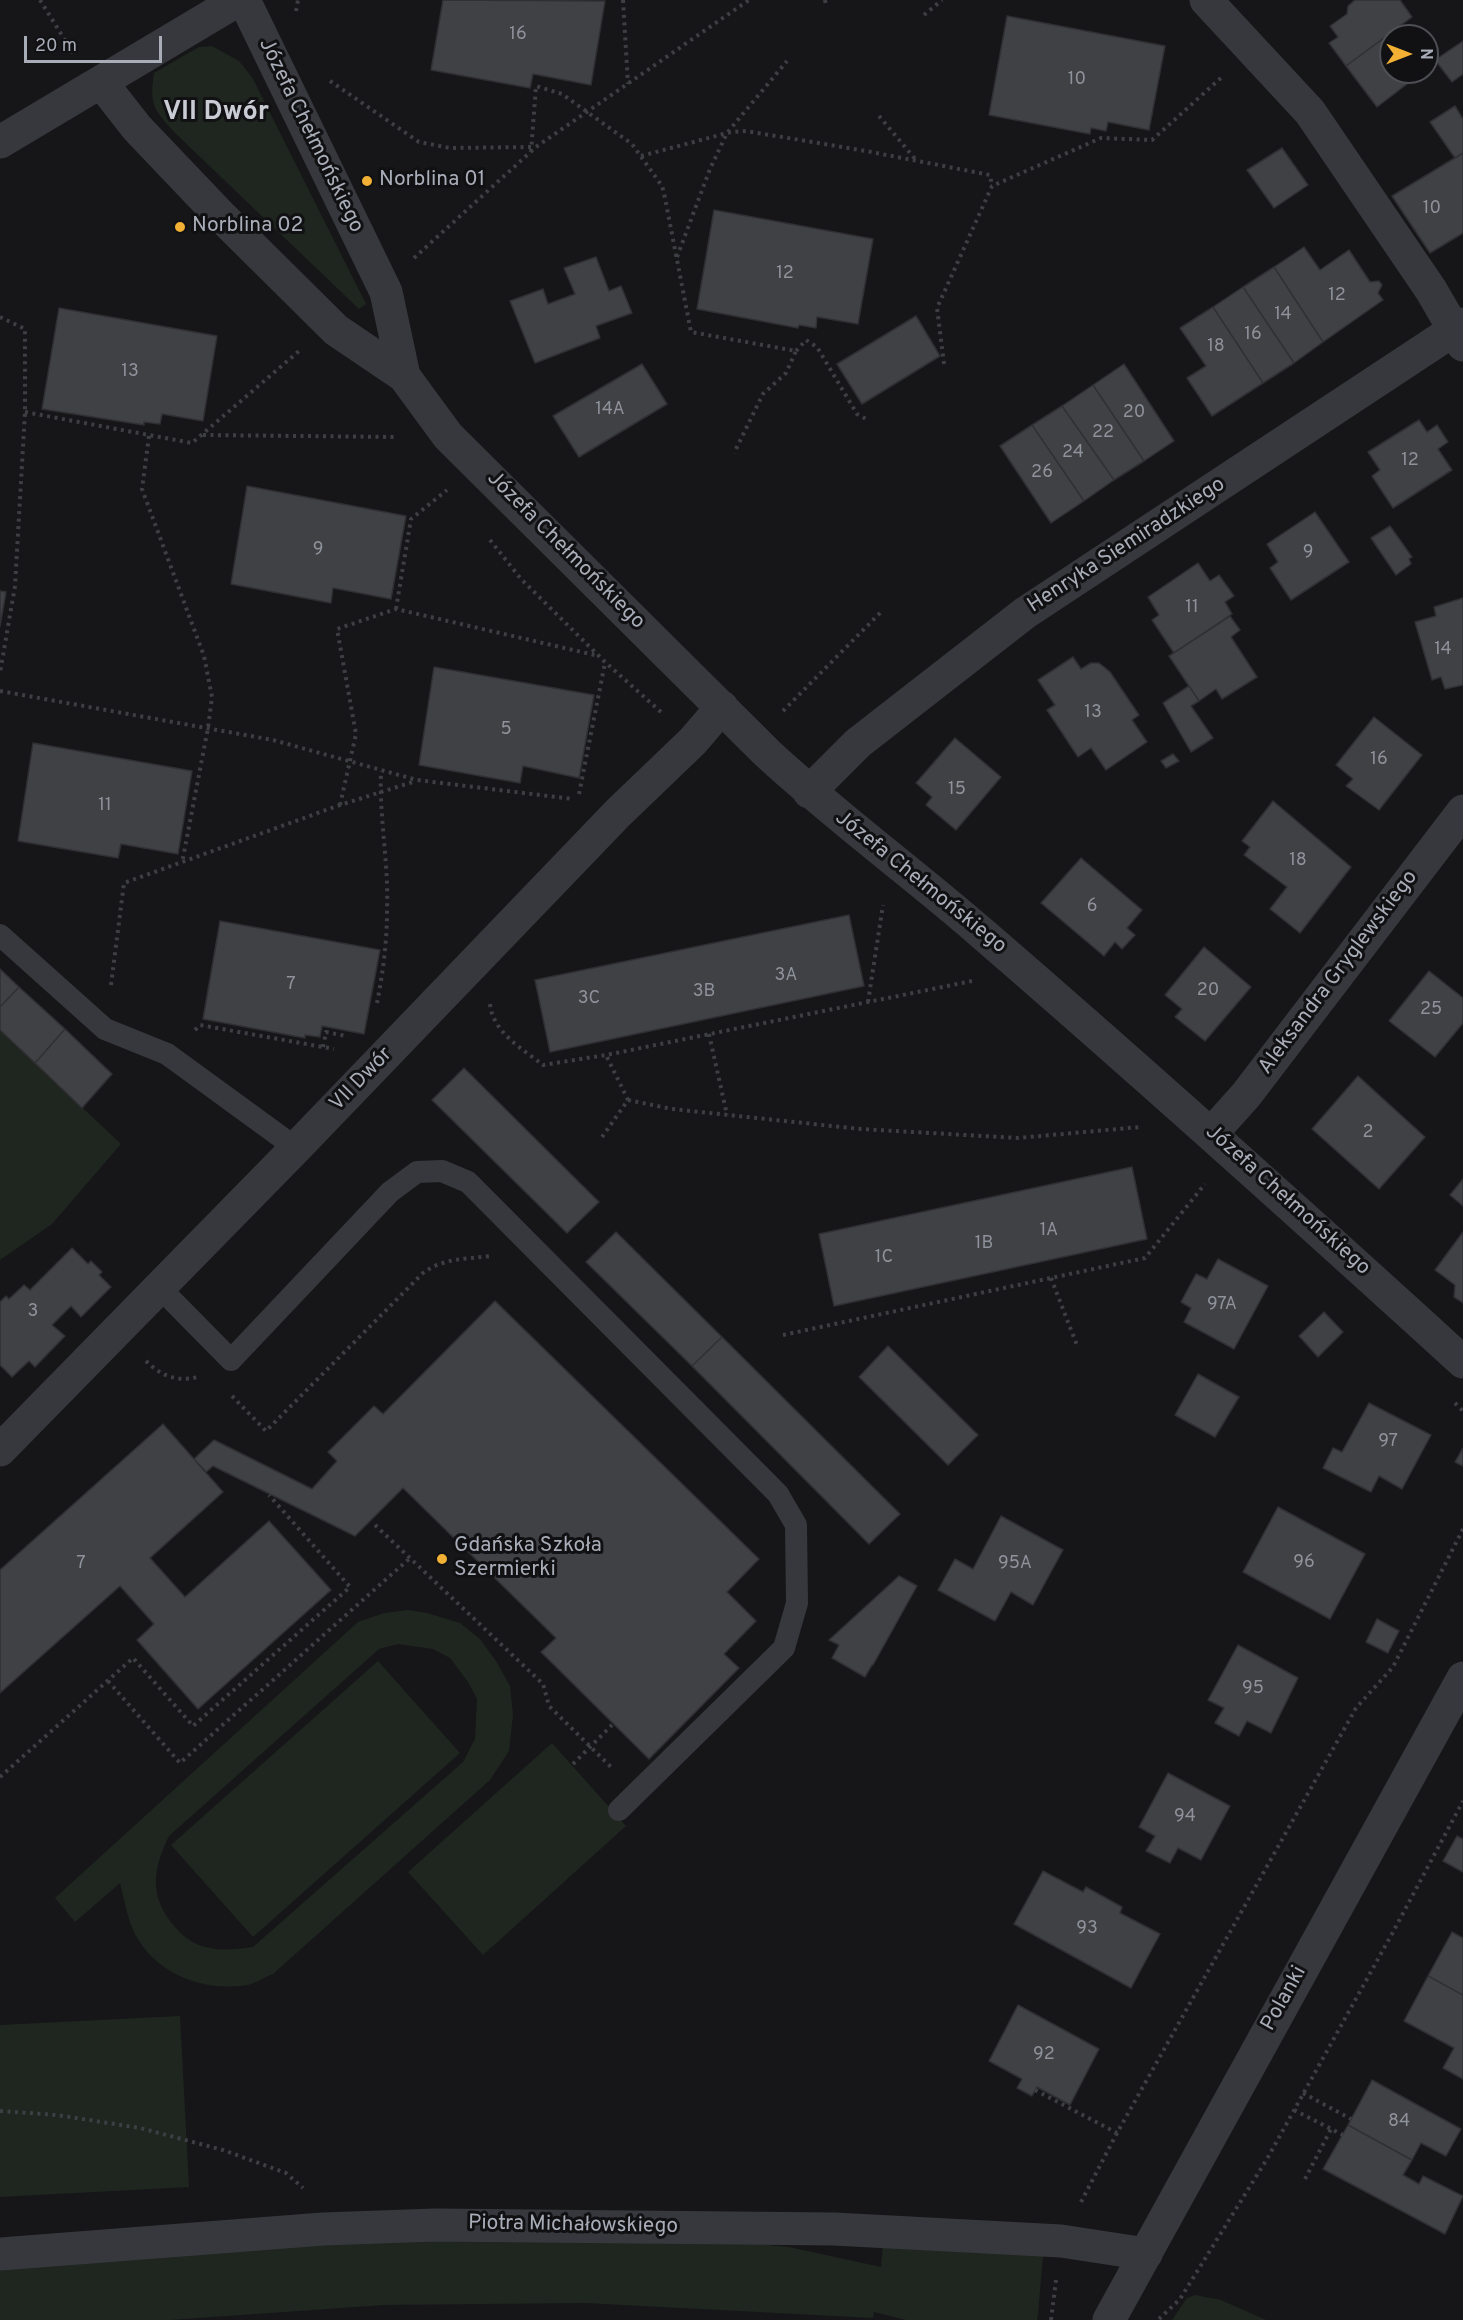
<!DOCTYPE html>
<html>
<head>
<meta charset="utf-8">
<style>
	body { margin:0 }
	#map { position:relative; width:1463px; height:2320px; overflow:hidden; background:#161618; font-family:Overpass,sans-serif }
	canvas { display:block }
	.north { position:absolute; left:1379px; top:24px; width:60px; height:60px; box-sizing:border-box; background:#111113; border:2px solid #4d4f55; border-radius:50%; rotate:90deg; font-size:16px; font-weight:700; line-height:24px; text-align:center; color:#a8adb8 }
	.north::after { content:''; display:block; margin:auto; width:21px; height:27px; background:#f2b134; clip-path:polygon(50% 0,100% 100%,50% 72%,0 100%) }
	.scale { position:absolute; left:24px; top:36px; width:138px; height:27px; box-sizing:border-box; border:3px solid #a8adb8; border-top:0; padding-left:8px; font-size:18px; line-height:21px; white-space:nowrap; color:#a8adb8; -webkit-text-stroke:4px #111113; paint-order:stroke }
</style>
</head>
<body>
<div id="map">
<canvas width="1463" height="2320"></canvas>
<div class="north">N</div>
<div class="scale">20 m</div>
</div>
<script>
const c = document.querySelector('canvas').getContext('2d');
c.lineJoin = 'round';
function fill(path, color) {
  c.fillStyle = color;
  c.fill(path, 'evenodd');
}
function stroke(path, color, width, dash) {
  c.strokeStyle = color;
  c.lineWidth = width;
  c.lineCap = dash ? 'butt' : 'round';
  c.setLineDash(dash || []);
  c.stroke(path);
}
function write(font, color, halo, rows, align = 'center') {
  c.font = font + ' Overpass,sans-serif';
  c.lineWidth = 6;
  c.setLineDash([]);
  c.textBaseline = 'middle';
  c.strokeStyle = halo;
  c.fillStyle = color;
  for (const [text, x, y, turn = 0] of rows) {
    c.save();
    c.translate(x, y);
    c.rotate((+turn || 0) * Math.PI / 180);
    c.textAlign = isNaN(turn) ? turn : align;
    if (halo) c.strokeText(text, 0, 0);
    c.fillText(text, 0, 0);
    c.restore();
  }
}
fill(new Path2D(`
	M212 46 239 61 252 77 366 304 359 309 175 133C154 109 149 106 154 73L199 47Z
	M0 1030 121 1144 52 1224 0 1260Z
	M408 1610 427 1613 460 1623 480 1639 496 1661 510 1686 513 1715 509 1751 490 1780 273 1974C265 1977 256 1983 248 1985 204 1992 158 1975 136 1936 127 1919 125 1901 120 1883L75 1922 55 1898 358 1622 384 1613ZM398 1644 433 1649 450 1658 468 1682 477 1699 475 1739 463 1762 253 1947C239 1949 224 1951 210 1948 197 1946 184 1938 175 1927 149 1897 152 1871 169 1836L379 1649Z
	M378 1661 460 1753 253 1937 171 1845Z
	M552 1743 626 1826 483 1955 408 1872Z
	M180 2016 189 2187 0 2197V2025Z
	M683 2237 789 2247 881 2267 883 2243 1043 2255 1038 2315 1037 2320H906L874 2312 873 2318 585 2303 384 2305 170 2320H0V2269L351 2241Z
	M1195 2295 1221 2300 1266 2320H1172L1187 2298Z`), '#1e261f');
const building = new Path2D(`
	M443 0 605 1 591 85 533 74 530 88 431 70Z
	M1355 0H1400L1412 17 1346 66 1329 43 1338 37 1330 26 1347 14 1348 6Z
	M1007 16 1165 46 1149 130 1108 122 1106 131 1091 128 1090 134 989 115Z
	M1392 32 1396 36H1391V72H1411L1407 75 1411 81 1377 107 1346 66Z
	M1463 41V74L1452 82 1435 60Z
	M1455 106 1463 119V153L1455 158 1430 122Z
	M1282 148 1308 185 1274 208 1247 170Z
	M1463 153V233L1430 253 1392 196Z
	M714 210 873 239 858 324 817 317 816 328 799 325 798 328 697 309Z
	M1304 247 1320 270 1349 250 1370 282 1379 281 1382 285 1378 293 1383 300 1323 342 1274 267Z
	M596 257 609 291 621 286 632 313 596 326 600 338 535 363 510 301 543 289 548 304 575 294 564 268Z
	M1274 267 1323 342 1294 363 1243 287Z
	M1243 287 1294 363 1263 383 1213 307Z
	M1213 307 1263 383 1212 416 1187 378 1206 366 1180 328Z
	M59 308 217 336 203 421 162 414 160 424 144 422V425L42 409Z
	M916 316 940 356 862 404 837 364Z
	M642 364 667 404 579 457 553 416Z
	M1124 364 1174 441 1144 461 1093 385Z
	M1093 385 1144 461 1114 480 1062 406Z
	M1062 406 1114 480 1084 501 1032 425Z
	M1419 420 1427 432 1437 425 1448 442 1438 449 1452 470 1393 508 1372 476 1380 470 1368 452Z
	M1032 425 1084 501 1051 523 1000 446Z
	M247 486 406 516 391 599 333 588 331 603 231 584Z
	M1315 512 1349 562 1291 600 1270 568 1278 562 1267 544Z
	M1390 526 1412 557 1409 559 1411 564 1396 575 1371 538Z
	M1198 563 1210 581 1219 575 1234 596 1225 602 1232 614 1174 653 1152 620 1159 615 1148 597Z
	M0 591 6 592 0 626Z
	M1463 598V685L1445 689 1441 677 1432 680 1415 622 1436 616 1434 607Z
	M1230 616 1240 630 1231 637 1257 677 1222 699 1216 689 1199 701 1169 656Z
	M1073 657 1081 669 1091 663H1099L1110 672 1139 715 1132 720 1147 742 1106 770 1091 748 1078 757 1047 710 1055 705 1038 680Z
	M434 667 594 695 579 778 523 766 520 783 419 765Z
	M1189 686 1199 701 1191 706 1213 738 1191 752 1163 703Z
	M1374 717 1422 755 1379 810 1346 786 1353 779 1336 765Z
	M955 738 1001 777 956 830 926 805 932 797 916 783Z
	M33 743 192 771 178 854 121 844 118 858 18 841Z
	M1173 754 1179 761 1166 768 1161 761Z
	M1273 801 1351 867 1300 933 1270 909 1287 887 1244 855 1250 847 1242 841Z
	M1081 858 1142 910 1127 928 1135 935 1122 949 1115 942 1104 956 1041 903Z
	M849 915 864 986 550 1052 535 980Z
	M220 921 380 950 364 1034 322 1026 320 1037 305 1035V1038L203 1019Z
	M1204 947 1251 987 1205 1041 1175 1017 1182 1009 1165 995Z
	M0 969 19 987 0 1007Z
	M1429 971 1463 998V1023L1435 1057 1389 1021Z
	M19 987 65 1029 35 1063 0 1030V1007Z
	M65 1029 112 1074 82 1108 35 1063Z
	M464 1068 599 1202 567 1233 432 1100Z
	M1358 1076 1425 1137 1379 1189 1312 1129Z
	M1132 1167 1147 1239 834 1306 819 1234Z
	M1463 1179V1206L1450 1195Z
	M616 1232 722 1337 692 1366 586 1262Z
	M1463 1232V1303L1454 1297 1455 1285 1435 1270Z
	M72 1248 88 1264 91 1261 102 1272 99 1275 111 1287 81 1317 71 1306 52 1325 65 1336 35 1367 29 1361 12 1377 0 1365V1302L6 1296 9 1299 24 1285 30 1290Z
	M1218 1259 1268 1286 1234 1349 1184 1322 1191 1308 1181 1302 1196 1274 1207 1279Z
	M495 1301 759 1559 727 1592 756 1621 724 1654 739 1668 649 1759 541 1652 556 1638 403 1488 355 1536 213 1466 206 1472 194 1459 214 1440 312 1489 337 1461 328 1452 374 1406 383 1414Z
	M1324 1312 1343 1332 1318 1357 1299 1336Z
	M722 1337 900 1514 869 1544 692 1366Z
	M888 1346 978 1435 948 1465 859 1377Z
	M1198 1374 1239 1397 1215 1437 1175 1415Z
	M1369 1403 1431 1435 1402 1489 1379 1476 1371 1492 1323 1468 1333 1448 1342 1452Z
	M163 1424 223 1492 150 1558 185 1597 269 1521 331 1590 198 1709 137 1640 154 1624 120 1586 0 1693V1570Z
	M1463 1448V1466L1455 1462Z
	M1278 1507 1365 1554 1330 1619 1243 1572Z
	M1001 1516 1063 1550 1033 1605 1011 1592 995 1621 938 1590 955 1559 973 1569Z
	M899 1576 917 1586 873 1665H872L865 1677 832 1658 839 1645 829 1640Z
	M1377 1619 1399 1631 1388 1653 1366 1642Z
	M1238 1645 1298 1678 1271 1733 1247 1721 1239 1736 1215 1723 1224 1708 1208 1700Z
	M1168 1773 1230 1806 1201 1860 1178 1848 1170 1863 1146 1851 1155 1836 1139 1827Z
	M1457 1836 1463 1839V1872L1443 1861Z
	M1043 1871 1083 1892 1086 1887 1122 1907 1120 1913 1160 1934 1131 1988 1014 1924Z
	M1452 1932 1463 1938V1995L1428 1976Z
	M1428 1976 1463 1995V2079L1443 2068 1454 2048 1404 2021Z
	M1018 2005 1099 2049 1070 2105 1037 2087 1032 2096 1017 2088 1022 2079 989 2061Z
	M1372 2080 1461 2129 1446 2156 1421 2143 1412 2160 1348 2125Z
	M1348 2125 1412 2160 1403 2175 1419 2184 1423 2176 1463 2196 1445 2234 1323 2169Z`);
fill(building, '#404145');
stroke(building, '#303034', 1.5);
stroke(new Path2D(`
	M40 0 73 53
	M623 0 628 84
	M825 0 826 7
	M296 11 298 0
	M924 15 942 0
	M330 81 419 142 450 148 531 147
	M879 116 916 160
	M531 152 536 86 562 94 632 144 662 186 664 193 691 332 796 351 786 373 763 394 734 453
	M641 156 731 132 746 131 866 151 990 175 992 186
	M677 257 710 169 727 133 787 61
	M414 258 536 147 749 0
	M0 317 25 329V412L15 586 0 673
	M796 351 806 340 817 347 857 414 868 420
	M944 364 937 308 992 186 1101 138 1152 140 1222 77
	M25 412 192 443 299 351
	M203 435 397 437
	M149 436 142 489 204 656 212 697 208 728 182 863
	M490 540 521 579 605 662 662 713
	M396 609 411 519 447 490
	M0 691 273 740 417 780 573 799
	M783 711 882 611
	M579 794 605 663
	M340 805 356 734 337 629 396 609 599 656
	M111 985 124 883 340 805 416 781
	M868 1002 883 905
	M377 1003C383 972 387 942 387 911 389 864 379 818 381 771
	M490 1004C493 1033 523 1049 543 1065L606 1055 972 981
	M195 1030 200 1025 334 1049
	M709 1034 727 1115
	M323 1047 326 1032 346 1036
	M628 1100 672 1109 860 1129 1018 1138 1140 1127
	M602 1137 628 1100 606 1055
	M1051 1278 1078 1348
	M783 1335 1145 1258 1205 1184
	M146 1361C161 1376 177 1382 198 1377
	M232 1396 266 1431 423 1273C443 1258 466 1259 491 1256
	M1455 1403 1463 1411
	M375 1525 543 1684 549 1706 611 1767
	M108 1681 180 1763 410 1558
	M573 1764 612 1725
	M0 1777 133 1658 193 1726 350 1587 269 1495
	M1035 2090 1117 2133
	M1303 2093 1351 2119
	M1294 2110 1343 2135
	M0 2111 57 2115 140 2128 223 2150 286 2173 303 2188
	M1305 2179 1331 2129
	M1081 2202 1117 2133 1356 1708 1393 1667 1463 1529
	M1159 2319 1180 2299 1267 2159 1393 1932 1463 1801
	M1051 2320 1056 2280`), '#3d3f44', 4, [3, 4.5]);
stroke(new Path2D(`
	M0 935 105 1029 167 1054 296 1148
	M160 1288 231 1360 390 1192 417 1172 442 1171 468 1182 778 1494 796 1525 797 1603 784 1648 619 1810`), '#37383d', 22);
stroke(new Path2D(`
	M244 0 386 292 404 376
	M1206 0 1310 112 1431 290 1463 345
	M101 82 137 128 218 213 336 330 404 376 448 436 767 753C836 817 913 873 984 935 1146 1075 1305 1218 1463 1362
	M0 142 238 0
	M809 792 858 743 1025 613 1463 324
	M1212 1133 1246 1095 1463 811
	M0 1450 296 1148 618 813 693 741 722 707
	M0 2254 323 2229 435 2225 834 2229 1061 2241 1146 2254`), '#37383d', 33);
stroke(new Path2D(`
	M1109 2320 1463 1678`), '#37383d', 33);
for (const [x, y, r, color] of [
	[367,181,6,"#f2b134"],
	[180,227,6,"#f2b134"],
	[442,1559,6,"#f2b134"]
]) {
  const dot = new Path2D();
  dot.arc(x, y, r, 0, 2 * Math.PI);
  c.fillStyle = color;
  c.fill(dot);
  stroke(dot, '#111113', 2);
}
write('18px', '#8e929b', null, [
	["16",518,35],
	["10",1077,80],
	["10",1432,209],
	["12",785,274],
	["12",1337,296],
	["14",1283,315],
	["16",1253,335],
	["18",1216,347],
	["13",130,372],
	["14A",610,410],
	["20",1134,413],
	["22",1103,433],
	["24",1073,453],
	["12",1410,461],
	["26",1042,473],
	["9",318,550],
	["9",1308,553],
	["11",1192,608],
	["14",1443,650],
	["13",1093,713],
	["5",506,730],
	["16",1379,760],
	["15",957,790],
	["11",105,806],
	["18",1298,861],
	["6",1092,907],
	["3A",786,976],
	["7",291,985],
	["20",1208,991],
	["3B",704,992],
	["3C",589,999],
	["25",1431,1010],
	["2",1368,1133],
	["1A",1049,1231],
	["1B",984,1244],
	["1C",884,1258],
	["97A",1222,1305],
	["3",33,1312],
	["97",1388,1442],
	["96",1304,1563],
	["7",81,1564],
	["95A",1015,1564],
	["95",1253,1689],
	["94",1185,1817],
	["93",1087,1929],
	["92",1044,2055],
	["84",1399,2122]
]);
write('21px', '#a8adb8', '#111113', [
	["Józefa Chełmońskiego",310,136,64],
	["Henryka Siemiradzkiego",1127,546,-33],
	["Józefa Chełmońskiego",565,551,45],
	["Józefa Chełmońskiego",920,883,39],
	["Aleksandra Gryglewskiego",1339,973,-53],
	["VII Dwór",362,1080,-46],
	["Józefa Chełmońskiego",1287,1201,42],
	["Polanki",1285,1999,-61],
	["Piotra Michałowskiego",573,2226,1]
]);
write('21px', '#a8adb8', '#111113', [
	["Norblina 01",379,181],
	["Norblina 02",192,227],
	["Gdańska Szkoła",454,1547],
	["Szermierki",454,1571]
], 'left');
write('bold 27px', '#c9ccd4', '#111113', [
	["VII Dwór",216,114]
]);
</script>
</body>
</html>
